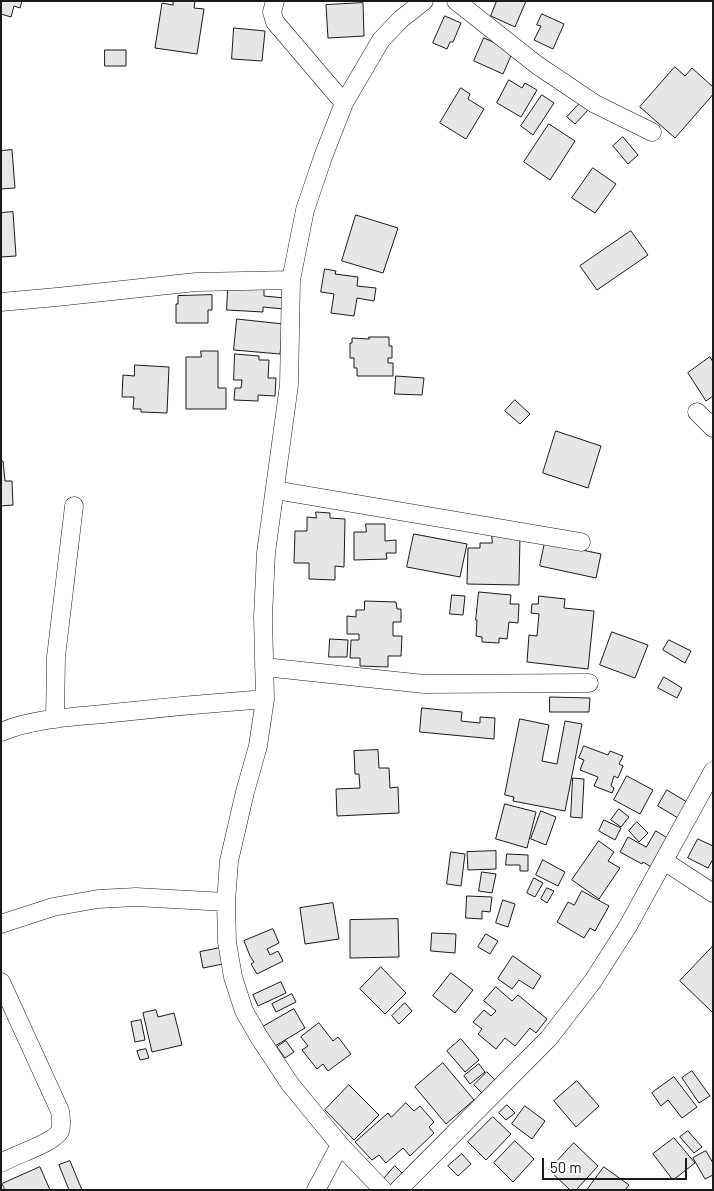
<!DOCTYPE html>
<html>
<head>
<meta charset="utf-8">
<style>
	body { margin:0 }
	#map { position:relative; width:714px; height:1191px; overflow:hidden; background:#fff; font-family:Barlow,sans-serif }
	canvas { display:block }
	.frame { position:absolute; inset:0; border:2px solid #1a1a1a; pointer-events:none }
	.scale { position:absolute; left:542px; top:1158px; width:145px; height:22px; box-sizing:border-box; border:2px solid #1a1a1a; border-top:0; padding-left:6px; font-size:15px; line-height:18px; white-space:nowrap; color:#1a1a1a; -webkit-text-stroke:4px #fff; paint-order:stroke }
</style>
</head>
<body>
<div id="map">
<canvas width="714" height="1191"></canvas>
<div class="frame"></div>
<div class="scale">50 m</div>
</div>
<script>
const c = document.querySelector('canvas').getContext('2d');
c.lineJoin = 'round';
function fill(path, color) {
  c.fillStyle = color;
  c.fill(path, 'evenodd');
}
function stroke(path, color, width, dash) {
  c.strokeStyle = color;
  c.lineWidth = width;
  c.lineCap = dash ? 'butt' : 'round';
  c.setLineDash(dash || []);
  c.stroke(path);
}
const building = new Path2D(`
	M1 1H22L20 8 14 6 11 17 1 14Z
	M173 1H195L194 8 204 9 197 54 155 48 162 3 173 5Z
	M497 1H526L515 27 491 16Z
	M363 3 364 36 328 38 326 5Z
	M542 14 564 24 553 49 534 40 541 26 537 25Z
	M445 16 461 23 453 42H450L447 49 433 43Z
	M234 28 265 31 262 61 232 59Z
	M484 38 513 51 503 74 474 61Z
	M105 50H126V66H105Z
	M675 67 685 76 692 68 713 87V94L710 98 675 138 640 107Z
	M509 80 522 88 525 83 537 90 521 117 497 103Z
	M461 88 470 94 468 99 484 109 466 139 440 123Z
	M542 95 554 103 533 135 521 126Z
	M581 102 589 109 575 124 567 117Z
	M549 124 575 141 550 180 524 162Z
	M623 137 638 155 628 164 613 146Z
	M12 150 15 188 1 189V151Z
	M593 168 616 184 595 213 572 198Z
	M13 212 16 256 1 257V213Z
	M356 215 398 228 383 273 342 261Z
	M631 231 648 255 597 290 580 266Z
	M325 269 336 271 335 274 358 277 357 286 376 288 374 301 357 298 354 316 331 313 334 294 321 292Z
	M228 288 264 289V296L285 298 284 309 263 307V312L227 310Z
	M212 295V310H208V323H176V304H178V296Z
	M237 319 283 324 280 354 234 350Z
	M369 337H389V346H392V358H388V363H393V376H357V368H354V358H350V343H352V338L369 339Z
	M201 351H218V388H226V409H186V357H201Z
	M235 354 259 356V360H269L268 378H276L275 396 258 395V401L234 400 235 388H241L242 380H234Z
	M710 357 713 362V396L706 401 688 373Z
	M135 365 169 367 167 413 141 412V409H133L134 397H122L123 375 134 376Z
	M396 376 424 378 422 395 395 394Z
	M515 400 530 414 520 424 505 411Z
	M556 431 601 446 588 488 543 473Z
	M1 461H3L5 481H12L13 505 1 506Z
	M316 512 330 513V518L345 519 344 567 335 566V580L309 579V563H294L295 531H307V517L316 518Z
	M366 524H385V541L396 540V553H386L387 559 354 560V532H366Z
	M414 534 467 544 460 577 407 567Z
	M492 535H520L519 585 467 584 468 548H480V543H492Z
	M545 542 601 554 596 578 540 566Z
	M479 592 511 595 510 604H519L518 623 509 622 507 639 499 638V643L482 642V637L476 636 477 620H476Z
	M452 595 465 596 463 615 450 614Z
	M539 596 565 599 564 608 594 611 588 669 527 662 529 635 537 636 539 614 531 613 532 604H538Z
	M365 601 396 602 397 609H401V622H393V636H402L401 656H388V667L360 666V658H350L351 640H359V634H347V616L356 617V610H364Z
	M612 632 648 645 635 678 600 665Z
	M330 639 348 640 347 657H329Z
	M669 640 691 651 685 663 663 650Z
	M664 677 682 688 677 698 658 688Z
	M550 697 590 698 589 712H550Z
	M422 708 462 712 461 721 480 723V717L495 718 494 739 420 732Z
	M520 719 549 725 542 761 557 764 565 721 582 724 565 811 513 801 514 797 505 795Z
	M584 746 608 755 610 751 623 756 619 764 623 766 618 778 614 776 611 786 614 788 612 793 594 786 598 777 580 770 584 760 579 758Z
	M378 750 379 768H389L390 788 398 787 399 813 337 816 336 789 360 788 359 774H355L354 751Z
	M627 776 653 790 640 814 614 800Z
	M573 778 584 779 582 818 571 817Z
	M667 790 687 802 678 818 658 806Z
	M505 804 536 812 527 848 496 839Z
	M619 809 629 817 621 827 611 820Z
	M541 811 556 817 546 845 531 839Z
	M604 820 621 828 615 840 599 831Z
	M637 822 648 833 639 842 629 831Z
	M656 831 669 839 651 867 643 862 642 864 620 852 628 837 646 847Z
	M698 839 713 846V859L708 868 688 858Z
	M599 841 614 852 608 861 620 868 599 899 572 880Z
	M496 851V869L468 870 467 852Z
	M451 852 465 854 461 886 447 884Z
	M507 854 528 855V871H520V865H506Z
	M543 860 565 872 558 886 536 875Z
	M482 872 496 874 492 893 479 891Z
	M534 878 543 883 535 897 527 893Z
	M547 888 554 891 547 903 541 899Z
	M582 891 609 906 595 931 590 928 584 938 557 922 568 902 574 905Z
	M467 896 492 897 490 912 482 911V919L466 918Z
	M503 900 515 904 508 927 496 923Z
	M333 903 339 939 305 944 300 908Z
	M398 919 399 957 350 958V920Z
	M273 929 279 943 267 949 270 955 278 951 283 961 257 974 251 964 254 962 250 956 244 941Z
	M432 933 456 934 455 953 431 951Z
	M486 934 498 941 490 954 478 947Z
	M713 946V1013L680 981Z
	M220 948 223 964 203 968 200 952Z
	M513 956 541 976 533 989 519 980 512 989 498 979Z
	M381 967 406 993 385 1014 360 989Z
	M451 973 473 990 455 1013 433 996Z
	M281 982 286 993 258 1006 253 995Z
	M496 987 512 1001 518 995 547 1019 536 1033 530 1028 515 1046 505 1038 496 1049 478 1034 482 1029 473 1022 484 1010 491 1016 496 1011 484 1001Z
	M292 994 296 1002 276 1012 272 1004Z
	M405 1003 412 1011 399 1024 392 1016Z
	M294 1009 305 1028 270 1049 259 1029Z
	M156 1010 158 1017 174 1013 182 1045 152 1052 143 1013Z
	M141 1020 145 1040 135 1042 131 1022Z
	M319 1023 333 1041 338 1037 351 1054 328 1071 323 1064 317 1069 302 1050 308 1046 301 1037Z
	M461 1039 479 1060 465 1072 447 1051Z
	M286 1041 294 1052 285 1058 277 1047Z
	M146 1049 149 1058 140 1060 137 1051Z
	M443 1063 474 1100 446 1124 415 1087Z
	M479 1064 485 1072 470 1084 464 1076Z
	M692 1071 710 1096 699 1103 682 1078Z
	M487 1072 496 1081 483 1094 474 1085Z
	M674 1077 697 1107 682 1118 668 1100 661 1106 652 1093Z
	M577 1081 599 1106 576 1127 554 1101Z
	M349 1085 379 1115 354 1140 325 1110Z
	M406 1103 414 1111 420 1106 434 1122 429 1127 434 1133 410 1156 403 1148 386 1163 379 1155 372 1160 355 1142 388 1113 391 1117Z
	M507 1105 515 1113 506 1120 499 1113Z
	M525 1106 545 1121 532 1139 512 1124Z
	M493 1117 511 1134 486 1160 468 1142Z
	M688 1131 702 1147 694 1153 680 1137Z
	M674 1138 695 1163 673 1180 653 1154Z
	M515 1141 534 1159 513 1182 494 1163Z
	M574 1143 598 1166 576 1190H570L549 1170Z
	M706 1151 713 1163V1175L705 1179 693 1158Z
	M462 1154 471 1164 458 1176 448 1166Z
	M70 1161 82 1190H69L59 1165Z
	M395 1166 403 1174 389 1189 381 1182Z
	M40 1167 50 1190H5L2 1184Z
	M604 1167 629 1185 625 1190H587Z`);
fill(building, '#e6e6e6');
stroke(building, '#1a1a1a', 1);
const street = new Path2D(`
	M275 1 272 12 275 22 344 103
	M456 1 537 65 595 104 652 132
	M1 302 57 297 196 282 291 280
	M697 412 713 428
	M275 490 581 542
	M264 667 424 684 589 683
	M55 719 56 657 74 506
	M1 732C31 719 71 717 103 714 157 708 211 703 265 699
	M664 861 713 893
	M1 924 53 907 98 899 136 897 226 902
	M1 982 60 1111C61 1117 62 1125 60 1131 54 1143 14 1155 1 1163
	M316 1190 340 1145
	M383 1190 340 1145 290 1084 259 1037 244 1011 233 977 227 942 226 902 229 861 245 792 258 746 265 699 263 617 266 553 289 385 291 280 305 210 323 157 344 103 381 40 401 19 424 1
	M398 1190 549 1038 593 981 628 926 713 771`);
stroke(street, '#1a1a1a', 19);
stroke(street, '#fff', 18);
</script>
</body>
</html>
